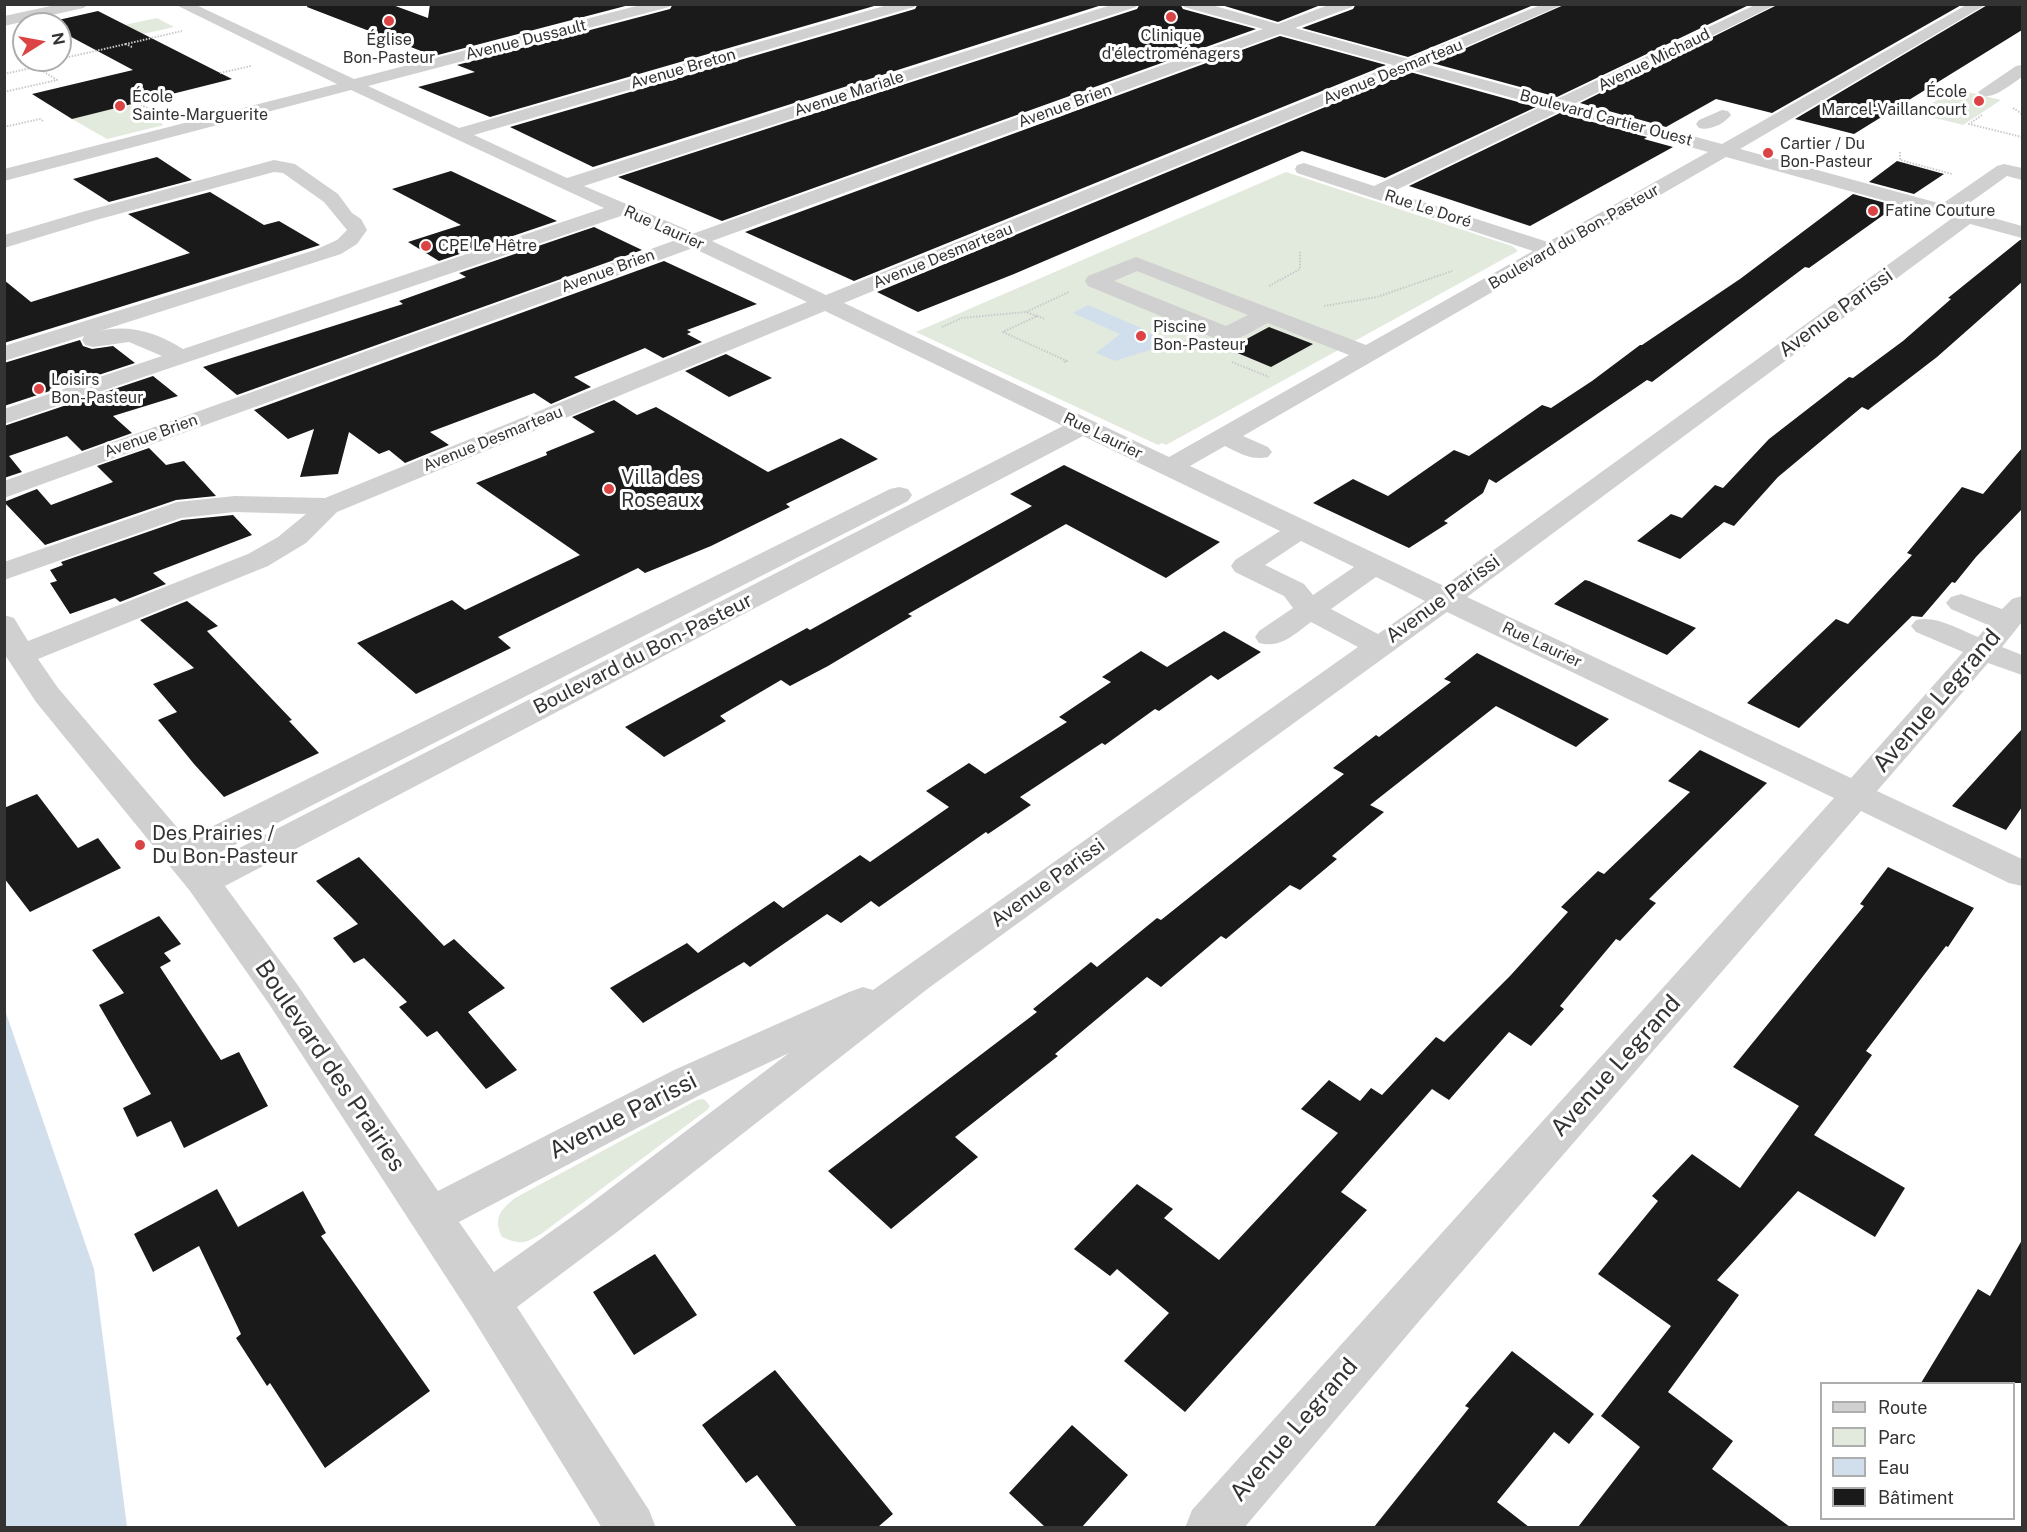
<!DOCTYPE html>
<html>
<head>
<meta charset="utf-8">
<style>
	body { margin:0 }
	#map { position:relative; width:2027px; height:1532px; overflow:hidden; background:#fff; font-family:"Public Sans",sans-serif }
	canvas { display:block }
	.frame { position:absolute; inset:0; border:6px solid #333; pointer-events:none }
	.legend { position:absolute; left:1820px; top:1382px; width:195px; height:138px; box-sizing:border-box; background:#fff; border:2px solid #adadad; margin:0; padding:8px 10px; list-style:none; font-size:18px; color:#333 }
	.legend li { display:flex; align-items:center; gap:12px; height:30px }
	.legend b { width:30px; border:2px solid #adadad }
	.north { position:absolute; left:12px; top:12px; width:60px; height:60px; box-sizing:border-box; background:#fff; border:2px solid #adadad; border-radius:50%; rotate:79deg; font-size:16px; font-weight:700; line-height:24px; text-align:center; color:#333 }
	.north::after { content:''; display:block; margin:auto; width:21px; height:27px; background:#db4344; clip-path:polygon(50% 0,100% 100%,50% 72%,0 100%) }
</style>
</head>
<body>
<div id="map">
<canvas width="2027" height="1532"></canvas>
<div class="frame"></div>
<ul class="legend">
<li><b style="height:8px;background:#d0d0d0"></b>Route</li>
<li><b style="height:16px;background:#e2e9dd"></b>Parc</li>
<li><b style="height:16px;background:#d1dfec"></b>Eau</li>
<li><b style="height:16px;background:#1a1a1a"></b>Bâtiment</li>
</ul>
<div class="north">N</div>
</div>
<script>
const c = document.querySelector('canvas').getContext('2d');
c.lineJoin = 'round';
function fill(path, color) {
  c.fillStyle = color;
  c.fill(path, 'evenodd');
}
function stroke(path, color, width, dash) {
  c.strokeStyle = color;
  c.lineWidth = width;
  c.lineCap = dash ? 'butt' : 'round';
  c.setLineDash(dash || []);
  c.stroke(path);
}
function write(font, color, halo, rows, align = 'center') {
  c.font = font + ' "Public Sans",sans-serif';
  c.lineWidth = 6;
  c.setLineDash([]);
  c.textBaseline = 'middle';
  c.strokeStyle = halo;
  c.fillStyle = color;
  for (const [text, x, y, turn = 0] of rows) {
    c.save();
    c.translate(x, y);
    c.rotate((+turn || 0) * Math.PI / 180);
    c.textAlign = isNaN(turn) ? turn : align;
    if (halo) c.strokeText(text, 0, 0);
    c.fillText(text, 0, 0);
    c.restore();
  }
}
fill(new Path2D(`
	M157 18 174 27 93 45 77 35Z
	M1955 89 2001 100 1963 125 1916 113Z
	M126 105 137 108 141 112 134 117 137 119 152 118 164 125 107 139 72 119Z
	M1286 172 1512 246 1518 251 1166 445 1162 443 1158 445 916 332Z
	M704 1099 710 1106 707 1110 541 1234C524 1244 521 1245 502 1237 493 1219 500 1210 515 1198L697 1100Z`), '#e2e9dd');
fill(new Path2D(`
	M1088 305 1141 328 1142 330 1172 343 1115 361 1096 353 1120 334 1073 313Z
	M5 1010 94 1269 127 1527H5Z`), '#d1dfec');
fill(new Path2D(`
	M308 4H390L428 18 430 4H633L434 56 307 7Z
	M673 4H881L490 117 418 87 475 72 457 65 670 9Z
	M918 4H1105L593 167 510 127 915 9Z
	M1140 4H1180L1183 9 1256 29 722 221 618 177 1137 9Z
	M1218 4H1323L1278 22Z
	M1356 4H1536L1408 57 1302 28 1353 9Z
	M1566 4H1751L1557 97 1432 63Z
	M1779 4H1963L1772 113 1716 99 1666 127 1580 103Z
	M1989 4H2022V30L1854 134 1795 119Z
	M98 11 232 79 72 119 32 94 133 70 60 31V24L45 23Z
	M1280 36 1386 65 854 281 745 232Z
	M1410 72 1536 107 1385 178 1302 151 1014 274 918 312 877 292Z
	M1560 113 1647 137 1644 139 1673 147 1530 226 1409 186Z
	M157 157 192 180 109 202 73 179Z
	M1897 161 1944 174 1914 194 1869 182Z
	M451 171 557 221 439 261 408 242 461 225 392 189Z
	M210 192 264 225 279 221 320 245 4 343V280L31 302 190 253 128 214Z
	M1853 194 1896 206 1809 268 1805 267 1652 382 1647 380 1496 483 1489 479 1483 493 1444 521 1448 523 1409 548 1313 503 1353 479 1388 496 1454 450 1469 456 1542 405 1551 408 1592 381 1640 345H1642L1740 279Z
	M594 227 642 250 237 395 203 367 403 304 399 301 466 277 459 273Z
	M2020 240H2022V282L1937 357 1868 410 1862 407 1778 477 1734 526 1724 522 1680 559 1637 541 1671 514 1682 518 1715 485 1723 488 1769 439 1849 377 1853 378 1903 341 1951 299 1948 298Z
	M664 261 757 304 687 330 691 332 687 334 702 342 663 358 645 348 574 377 591 387 551 404 534 393 430 432 449 445 405 463 389 450 379 454 349 432 338 474 300 477 314 429 288 439 254 410Z
	M1269 327 1313 344 1271 367 1228 349Z
	M80 340 83 346 92 349 113 346 135 363 4 406V363Z
	M726 354 772 378 729 397 685 371Z
	M153 376 178 396 113 416 132 433 82 451 67 436 9 456 22 472 4 478V426Z
	M614 400 637 415 656 407 768 472 841 438 878 459 786 504 790 507 711 546 645 573 638 568 498 637 511 648 416 694 357 643 452 600 465 610 580 555 476 483 547 455 546 452 595 432 572 417Z
	M149 448 166 465 184 461 216 496 176 500 45 545 4 502 37 489 51 505 113 482 97 466Z
	M2022 448V509L1976 557 1955 583 1952 582 1922 617 1912 616 1799 728 1747 703 1836 619 1848 624 1912 555 1907 553 1962 487 1983 494Z
	M1064 465 1220 542 1166 578 1066 524 908 614 912 616 828 666 790 686 781 680 720 716 726 721 664 757 625 727 807 628 810 630 1032 506 1010 494Z
	M233 515 252 535 153 573 166 584 120 602 115 598 70 614 50 583 57 581 50 570 63 565 61 562 182 520Z
	M1585 580 1589 581 1696 628 1667 655 1554 604Z
	M187 601 218 626 207 631 292 720 289 721 319 753 224 797 194 764 158 720 177 712 153 684 194 668 140 620Z
	M1224 631 1261 652 1218 680 1211 675 1159 711 1155 709 1105 745 1102 743 1020 797 1031 805 988 834 986 832 879 907 871 901 841 923 827 914 750 967 744 962 643 1023 610 988 687 943 698 953 774 901 783 908 860 855 870 862 949 807 926 791 969 763 985 774 1067 722 1059 717 1111 682 1102 677 1141 651 1167 667Z
	M1477 653 1609 719 1576 747 1496 706 1370 805 1384 812 1332 856 1337 859 1300 890 1290 885 1226 939 1221 936 1161 987 1147 977 1055 1054 1058 1056 955 1137 978 1157 891 1229 828 1171 1037 1012 1033 1009 1091 962 1097 967 1157 918 1161 920 1344 774 1333 768 1376 735 1379 737 1451 682 1444 679Z
	M2022 729V807L2006 830 1952 806Z
	M1700 750 1767 783 1649 899 1656 903 1620 941 1616 939 1560 1006 1564 1009 1531 1046 1509 1032 1449 1100 1432 1089 1341 1192 1367 1210 1185 1412 1124 1361 1169 1313 1117 1269 1110 1276 1074 1249 1137 1184 1173 1209 1164 1218 1219 1260 1338 1133 1301 1109 1329 1080 1360 1101 1371 1088 1382 1095 1436 1037 1444 1042 1510 976 1568 912 1561 907 1598 871 1604 874 1690 792 1668 781Z
	M37 794 78 848 98 838 121 868 30 912 4 878V808Z
	M359 857 444 946 454 939 505 988 468 1012 517 1070 486 1089 437 1031 427 1037 399 1007 407 1002 364 958 354 963 333 938 358 924 316 881Z
	M1888 867 1974 908 1948 947 1946 946 1866 1051 1872 1055 1814 1135 1905 1188 1875 1237 1798 1191 1717 1280 1739 1295 1668 1392 1733 1441 1712 1469 1790 1527H1578L1640 1447 1601 1416 1671 1326 1598 1274 1658 1201 1652 1196 1692 1154 1740 1188 1799 1106 1733 1067 1864 906 1860 904Z
	M159 916 181 944 164 953 171 961 160 967 221 1060 239 1052 268 1106 184 1148 171 1121 137 1137 123 1108 151 1094 99 1005 124 993 92 950Z
	M217 1189 238 1227 303 1191 326 1233 321 1236 430 1391 325 1468 270 1383 267 1386 236 1338 241 1334 199 1246 153 1272 134 1234Z
	M2022 1240V1383H1921L1978 1289 1990 1296Z
	M655 1254 697 1315 634 1355 593 1292Z
	M1512 1351 1594 1414 1569 1444 1554 1432 1497 1502 1529 1527H1374L1469 1408 1465 1406Z
	M775 1370 893 1514 878 1527H797L757 1475 746 1483 702 1425Z
	M1072 1425 1128 1475 1082 1527H1045L1009 1493Z`), '#1a1a1a');
stroke(new Path2D(`
	M132 47 126 44 182 31
	M60 59 126 44
	M220 73 251 66
	M4 74 36 67
	M4 92 57 80 33 65 56 60
	M138 103 153 111
	M2013 108 2022 114
	M1982 115 1969 124 2022 137
	M4 127 40 119 43 121
	M1900 152V160L1952 174
	M1269 286 1300 269V251
	M1324 306 1377 297 1452 271
	M1037 316 1045 319
	M942 327 962 318 1026 312
	M1064 362 1067 361 1003 332 1037 316 1026 312 1069 292
	M1232 362 1269 377`), '#cacaca', 2, [1.5, 1.5]);
fill(new Path2D(`
	M60 4H90L83 8 4 26V16Z
	M174 4H194L354 79 644 4H671L669 7 368 86 459 128 891 4H916L914 7 474 135 567 178 1114 4H1138L1136 7 584 186 695 233 1263 29 1184 7 1182 4H1208L1278 24 1331 4H1354L1352 7 1295 28 1408 59 1543 4H1564L1425 64 1557 99 1757 4H1777L1574 104 1722 144 1968 4H1987L1740 149 1942 204 1997 166 2004 164 2022 168V180L2007 176 1961 209 2022 226V238L1970 224 1467 597 1851 778 1963 652 1916 632 1911 626 1916 620C1936 615 1958 629 1978 637L1988 625 1951 609 1946 603 1951 597 1961 594 2002 609 2012 599 2022 596V622L2002 647 2022 655V675L1988 663 1877 791 2022 859V886L2009 883 1861 811 1420 1320 1244 1528H1185L1192 1510 1834 798 1447 612 930 987 617 1232 517 1307 649 1510 656 1528H602L472 1317 269 1004 190 891 36 702 5 655 4 615 14 618 28 641 248 554 278 537 306 514 235 512 181 518 4 580V562L177 502 235 496 325 498 807 302 693 248 4 498V481L676 240 621 216 4 424V409L162 356 129 342 93 347 85 345 82 340 84 336 4 361V346L315 250 337 240 347 230 324 202 283 173 274 172 96 220 4 248V235L82 212 274 160 295 164 338 194 352 213 361 219 367 230 357 244 341 254 100 331C130 324 157 333 183 349L604 208 351 90 4 181V169L337 84ZM1280 34 1393 65 826 295 712 241ZM1410 70 1542 106 1374 186 1304 163 1297 165 1295 169 1297 173 1533 251 1366 345 1136 257 1088 276 1085 281 1088 286 1219 340C1236 344 1253 330 1268 323L1349 355 1169 457 844 303ZM1560 111 1708 152 1548 242 1392 192ZM1726 157 1951 219 1444 586 1190 466 1225 446C1239 453 1252 461 1268 457L1272 452 1268 447 1243 436ZM1137 271 1248 315 1226 326 1114 281ZM825 311 1063 426 208 864 205 860 908 501 912 495 908 489 899 487 890 489 187 839 58 688 38 659 268 566 306 543 337 512ZM1083 436 1280 531 1235 560 1231 566 1235 572 1284 596 1293 608 1259 631 1255 637 1259 643C1280 649 1295 634 1311 622L1358 647 873 990 863 987 849 992 674 1070 438 1191 297 984 225 886ZM1301 541 1354 567 1313 595 1304 584 1265 565ZM1376 577 1425 601 1378 634 1331 609ZM789 1053 587 1206 494 1272 459 1222 702 1094Z
	M2022 65V77C2011 84 1995 99 1981 96L1978 92 2016 66Z
	M1722 110 1728 111 1731 115C1724 124 1710 131 1699 128L1696 124 1699 120Z`), '#d0d0d0');
for (const [x, y, r, color] of [
	[1171,17,6,"#db4344"],
	[389,21,6,"#db4344"],
	[1979,101,6,"#db4344"],
	[120,106,6,"#db4344"],
	[1768,153,6,"#db4344"],
	[1873,211,6,"#db4344"],
	[426,246,6,"#db4344"],
	[1141,336,6,"#db4344"],
	[39,389,6,"#db4344"],
	[609,489,6,"#db4344"],
	[140,845,6,"#db4344"]
]) {
  const dot = new Path2D();
  dot.arc(x, y, r, 0, 2 * Math.PI);
  c.fillStyle = color;
  c.fill(dot);
  stroke(dot, '#fff', 2);
}
write('16px', '#333', '#fff', [
	["Clinique",1171,36,"center"],
	["d'électroménagers",1171,54,"center"],
	["Église",389,40,"center"],
	["Bon-Pasteur",389,58,"center"],
	["École",1967,92,"right"],
	["Marcel-Vaillancourt",1967,110,"right"],
	["École",132,97],
	["Sainte-Marguerite",132,115],
	["Cartier / Du",1780,144],
	["Bon-Pasteur",1780,162],
	["Fatine Couture",1885,211],
	["CPE Le Hêtre",438,246],
	["Piscine",1153,327],
	["Bon-Pasteur",1153,345],
	["Loisirs",51,380],
	["Bon-Pasteur",51,398]
], 'left');
write('16px', '#333', '#fff', [
	["Avenue Dussault",526,40,-14],
	["Avenue Michaud",1654,60,-26],
	["Avenue Breton",683,69,-16],
	["Avenue Desmarteau",1393,72,-22],
	["Avenue Mariale",849,94,-18],
	["Avenue Brien",1065,106,-20],
	["Boulevard Cartier Ouest",1606,118,15],
	["Rue Le Doré",1428,209,18],
	["Rue Laurier",664,228,24],
	["Boulevard du Bon-Pasteur",1574,237,-30],
	["Avenue Desmarteau",943,256,-22],
	["Avenue Brien",608,271,-20],
	["Avenue Brien",151,436,-20],
	["Rue Laurier",1103,436,26],
	["Avenue Desmarteau",493,439,-22],
	["Rue Laurier",1542,645,25]
]);
write('20px', '#333', '#fff', [
	["Avenue Parissi",1836,313,-36],
	["Avenue Parissi",1443,599,-36],
	["Boulevard du Bon-Pasteur",643,654,-27],
	["Avenue Parissi",1048,883,-36]
]);
write('20px', '#333', '#fff', [
	["Villa des",621,478],
	["Roseaux",621,501],
	["Des Prairies /",152,834],
	["Du Bon-Pasteur",152,857]
], 'left');
write('24px', '#333', '#fff', [
	["Avenue Legrand",1937,701,-49],
	["Boulevard des Prairies",330,1066,56],
	["Avenue Legrand",1616,1066,-48],
	["Avenue Parissi",623,1116,-27],
	["Avenue Legrand",1294,1430,-49]
]);
</script>
</body>
</html>
